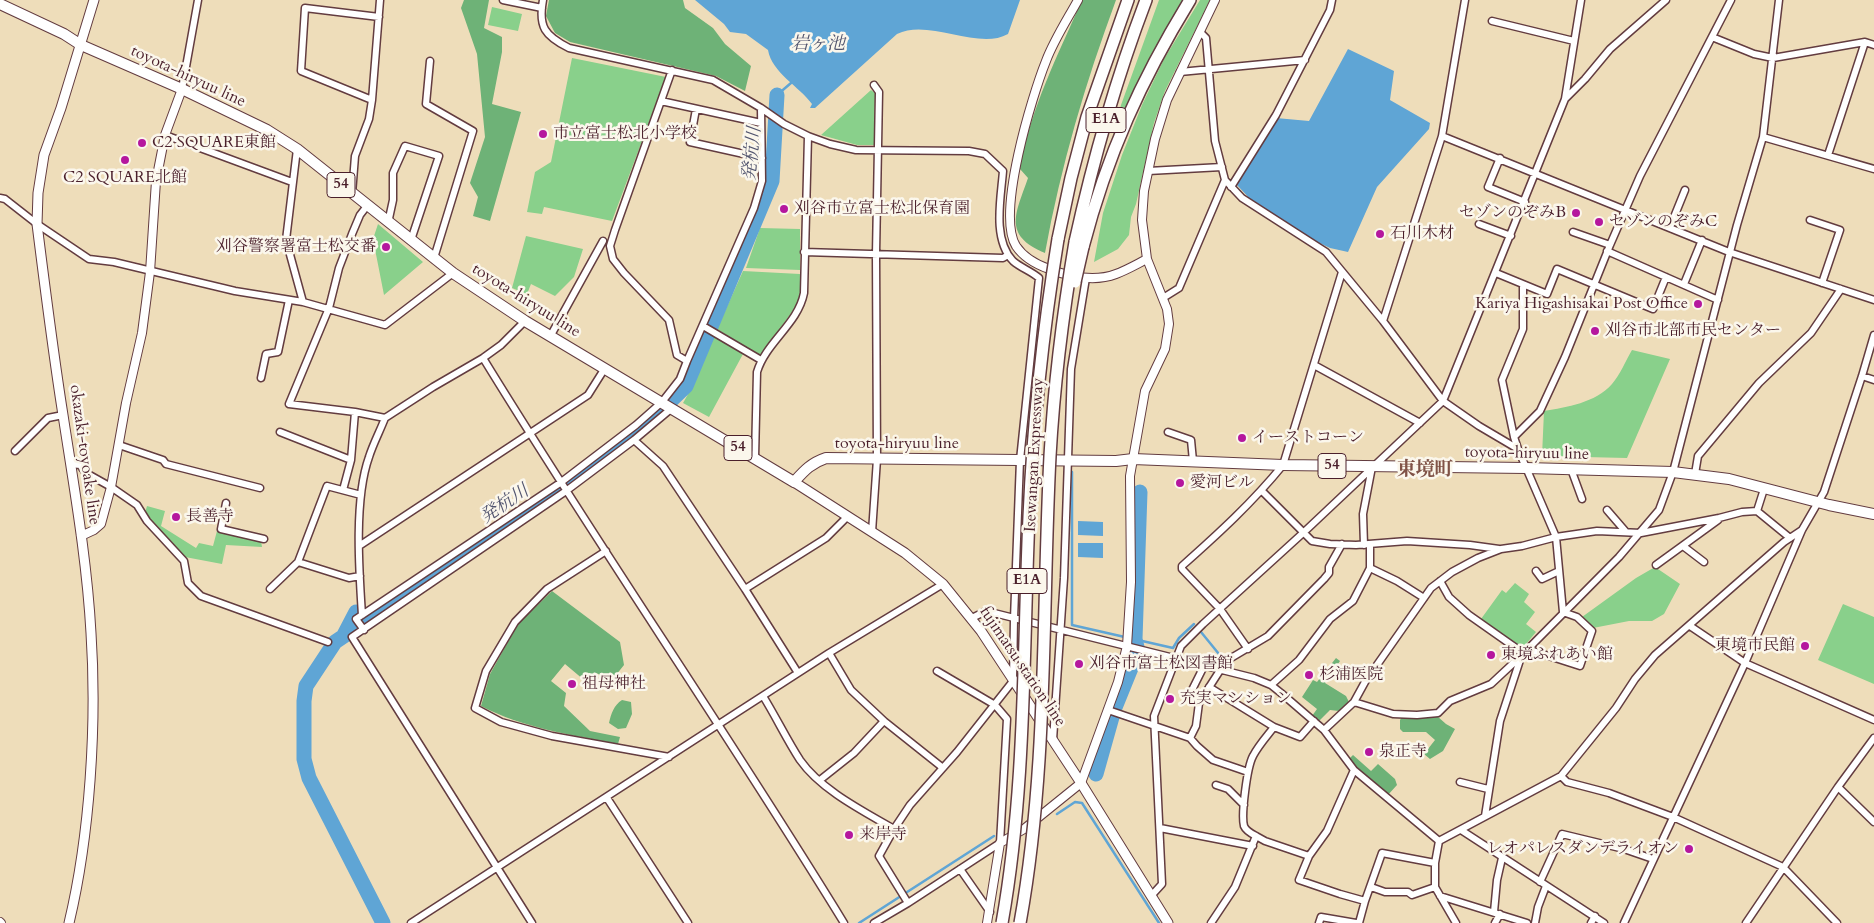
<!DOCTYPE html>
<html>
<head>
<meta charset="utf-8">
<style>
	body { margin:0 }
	canvas { display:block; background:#eeddba }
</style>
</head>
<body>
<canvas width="1874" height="923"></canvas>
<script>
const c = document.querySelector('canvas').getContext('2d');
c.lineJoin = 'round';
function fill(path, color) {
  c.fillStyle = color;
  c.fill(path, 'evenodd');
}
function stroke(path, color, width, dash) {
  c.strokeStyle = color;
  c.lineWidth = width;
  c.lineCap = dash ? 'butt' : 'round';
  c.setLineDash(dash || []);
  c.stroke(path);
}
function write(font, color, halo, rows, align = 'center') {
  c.font = font + ' Cardo,"Noto Serif JP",serif';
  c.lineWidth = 5;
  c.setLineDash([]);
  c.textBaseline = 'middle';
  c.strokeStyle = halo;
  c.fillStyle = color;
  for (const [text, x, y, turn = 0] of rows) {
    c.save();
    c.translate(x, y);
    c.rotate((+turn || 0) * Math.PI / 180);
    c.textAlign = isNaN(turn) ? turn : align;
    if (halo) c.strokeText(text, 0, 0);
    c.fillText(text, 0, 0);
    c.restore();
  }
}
fill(new Path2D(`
	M1159 0H1185L1154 52 1110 147 1121 105Z
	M1200 0H1210L1165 91 1154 123 1136 204 1131 217 1129 235 1118 249 1094 262 1103 213 1122 155 1142 105 1164 59Z
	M492 7 522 14 518 31 488 25Z
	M572 58 666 77 612 221 544 207 542 214 527 212 535 172 551 162Z
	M871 90 875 93 874 145H857L821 135Z
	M378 224 423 262 384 295 373 239Z
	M760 228 800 229V270L746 268Z
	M526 236 583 249 574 277 555 296 531 284 527 294 512 288Z
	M743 271 800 274V301L760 356 717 329Z
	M713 336 743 354 709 417 683 403 691 389Z
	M1632 350 1670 359 1627 458 1542 456 1544 411C1567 407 1595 403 1612 384 1620 375 1626 360 1632 350Z
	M147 506 165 511 161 526 196 548 199 543 213 546 217 531 261 541 262 547 226 545 222 564 185 557 145 513Z
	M1655 567 1680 584 1664 614 1652 621H1629L1593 628 1582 617 1636 578Z
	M1515 583 1529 594 1524 602 1535 612 1526 624 1536 632 1522 649 1481 619 1502 590 1506 593Z
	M1843 604 1874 617V684L1818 660Z`), '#89d08b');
fill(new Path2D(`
	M464 0H489L484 28 502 37V52L492 104 521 112 490 221 473 216 478 197 470 183 485 137 477 54 461 8Z
	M549 0H683L685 8 713 28 725 44 751 66 745 91 716 76 570 42 555 33 546 16Z
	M1082 0H1116C1085 84 1061 165 1045 253 1002 235 1016 213 1028 178L1020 169C1030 109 1058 55 1082 0Z
	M552 591 620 642 624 665 612 680 596 673 584 680 565 664 551 681 566 693 564 706 590 731 620 737 618 744C572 735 523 728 481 706L490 674 518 624Z
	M1336 658 1340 661 1325 683 1346 696 1349 702 1339 711 1330 710 1318 722 1312 716 1317 709 1302 697 1313 680 1317 682Z
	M622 700 631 702 632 714 626 728 618 729 609 723C611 714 614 705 622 700Z
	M1437 716 1446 724 1455 729 1443 751 1430 759 1424 754 1435 740 1426 732H1403L1400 729V720L1402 717Z
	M1353 755 1371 771 1378 764 1395 779 1397 785 1387 796 1356 769 1349 759Z`), '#6eb277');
fill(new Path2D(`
	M695 0H1020L1008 34C978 51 929 18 897 34L815 108H810L812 104C799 86 772 73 768 50L746 34 730 32 724 24Z
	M1348 49 1394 71 1390 100 1430 123 1429 129 1377 187 1348 252 1330 248 1313 240 1252 201 1236 184 1276 118 1309 121Z
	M1078 521 1103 522V536L1078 535Z
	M1078 543H1103V558L1078 557Z`), '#5fa5d5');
stroke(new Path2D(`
	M777 95 791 83
	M1072 472V625L1173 648 1179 638 1194 624
	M1201 632 1223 659
	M1057 814 1075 802 1082 803 1159 923
	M859 923 994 836`), '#5fa5d5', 2.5);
stroke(new Path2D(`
	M344 635 356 612
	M1096 774 1114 710 1138 651 1135 639 1140 492
	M383 923 309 778 304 759V701L306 686 335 642 556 493 658 413 686 386 772 181 777 95`), '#5fa5d5', 15);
const minor = new Path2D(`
	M503 0 542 8
	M543 0C538 27 545 36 569 48L713 80 761 108 784 124 808 136 830 144 856 150 969 151 985 154 1003 171C1001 198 992 239 1013 261 1021 268 1031 271 1039 278L1020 460 1014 619 1013 681 957 752 910 805 894 829 879 856 908 903
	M1492 21 1574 41
	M1200 32 1206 38 1215 141 1225 180 1242 198 1326 252 1383 321 1443 401 1479 426 1518 449
	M1712 37 1754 54 1773 58 1865 42 1874 45
	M430 61 426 104 473 131 434 258
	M1180 72 1305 60
	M182 89 198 0
	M1565 99 1585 79 1610 49 1666 0
	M372 100 301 71 305 8 379 17
	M661 101 761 123
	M696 109 690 142 762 158
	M165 135 292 182
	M1442 136 1729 252 1874 300
	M1763 137 1874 169
	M297 149 286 240 303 302
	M1828 155 1865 42
	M1500 158 1488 187 1525 202
	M1148 171 1222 167
	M1231 187 1276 115 1330 10 1332 0
	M352 194 355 156 369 119 372 100 380 0
	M0 198 5 199 37 224 89 259 114 262 235 291 303 302 385 325 453 273
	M367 206 360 215 352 234 339 268 329 308 289 404 355 412 385 418 433 387 483 358 501 345 525 321
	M1810 220 1840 230 1822 283
	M388 223 393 200V173L405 146 439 156 411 240
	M1479 224 1511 236
	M1670 227 1685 190
	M1573 232 1610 245
	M1607 251 1718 300
	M804 252 1003 258 1008 255
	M1496 273 1547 294 1557 269 1653 309 1666 277
	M1684 284 1702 240
	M1163 298 1179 288 1225 180
	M1383 321 1442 136 1465 0
	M703 326 761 360
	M551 335 603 241
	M483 358C600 549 727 732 844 923
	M687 361 754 208 762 181 761 108
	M1314 365 1420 423
	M1862 376 1874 380
	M261 378 266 354 278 352 289 300
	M280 432 351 460
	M1168 432 1191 440 1193 461
	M1514 437 1502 380 1523 329V285
	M634 440 663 466 745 589 798 673
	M119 445 163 460 166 464 260 488
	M15 451 48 418 63 415
	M755 458 757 372C766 342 798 324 804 293L808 136
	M71 464 80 465 86 473 111 487 137 505 147 521 184 561 188 583 201 596 328 642
	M1571 469 1582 499
	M1695 474 1698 456 1759 383 1811 333 1841 289
	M343 490 351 460 355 412
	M1262 491 1312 541 1330 544 1356 545 1407 541 1470 545 1499 549
	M226 503 221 529 264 539
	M1607 510 1626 532
	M1757 511 1764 489
	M872 532 877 459 876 254 879 92 874 85
	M1364 545 1363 514 1372 467
	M359 546 588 395 605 368
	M1683 546 1704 562
	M606 551 547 589 515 622 486 671 475 708 501 722 552 736 669 757
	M298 562 349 578 360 576
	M1656 565 1718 520
	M1370 568 1397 581 1424 598
	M1536 571 1542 579 1559 571
	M1440 581 1449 597 1469 615 1523 653
	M270 589 298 562 327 486 361 495
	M745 589 826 538 848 516
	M362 615C359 570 354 499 369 457 373 444 380 431 385 418
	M972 618 986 611 1254 678 1271 685 1281 693 1324 730 1354 770 1439 841 1561 776 1616 708 1635 679 1655 655 1784 542 1802 530
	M1690 626 1745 663 1874 720
	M364 630 356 619 560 483 636 425 662 402 680 379 687 361 677 355 669 320 624 273 613 259 610 246 615 230 672 70
	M1248 649 1220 609 1182 569V566C1218 534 1252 503 1283 465L1342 272
	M1527 649 1580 666 1592 631 1577 617 1563 612 1556 537 1518 449 1514 437 1540 411 1565 357 1610 245 1640 176 1731 0
	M829 653 851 690 884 721 943 768
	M1271 685 1299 660 1330 619 1353 601 1370 568V545
	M1209 687 1274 727 1300 737 1314 721
	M1190 694 1204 666
	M763 696C776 717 787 740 800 760 821 790 863 811 894 829
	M1354 702 1393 714 1417 715 1438 713 1450 701 1491 684 1521 656 1619 557 1659 510 1673 472 1737 225 1763 137 1779 0
	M1108 709 1111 711 1190 738 1197 746 1213 760 1248 772
	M1324 730 1354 702 1365 682 1431 588 1452 572 1478 558 1501 549 1522 546 1556 537 1597 531 1641 533 1719 518 1742 512 1757 511 1790 538
	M1190 738 1196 726 1199 703 1226 661 1268 636 1324 579 1329 573V567L1342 544
	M1053 740 1064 578 1071 369 1086 278
	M1354 770 1327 831 1309 856 1299 880 1340 894 1365 901 1359 923
	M1561 776 1567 782 1609 793 1673 817 1783 867 1837 923
	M820 780 854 753 884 721
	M1460 782 1488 789
	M1216 785 1228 789 1244 805
	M1838 787 1874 822
	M607 798 688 923
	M1485 816 1500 721 1521 657
	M1160 828 1253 846
	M1461 830 1604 923
	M1256 836C1252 834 1246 831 1244 826 1241 815 1247 767 1253 756 1258 746 1267 736 1274 727
	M1439 841 1435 863V887L1456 923
	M960 869 990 912
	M1540 882 1562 834 1624 849 1653 859
	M1371 887 1385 892H1408L1412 895 1435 887
	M1151 896 1162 884 1154 716 1181 646 1203 624 1303 533 1443 401 1565 99 1581 0
	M1440 896 1527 923
	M1365 901 1382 853 1435 863
	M1494 912 1497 880 1502 858
	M411 923 829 653 943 584
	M532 923 352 637 566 491 634 440 672 408
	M874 923 908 903 1000 843 1007 719 995 705 937 671
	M1211 923 1235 887 1256 836 1265 841 1309 856
	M1319 923 1321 917 1356 923
	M1495 923 1500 914
	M1535 923 1538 907 1546 886
	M1591 923 1595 916
	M1624 923 1745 663 1802 530 1824 492 1862 376 1874 335
	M1746 923 1838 787 1874 738`);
const tertiary = new Path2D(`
	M1078 0C1067 20 1054 40 1046 61 1032 96 996 214 1016 246 1024 258 1035 264 1049 269 1070 277 1095 282 1116 274 1127 270 1137 264 1147 259
	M81 536 94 530 101 524 111 487 126 403 142 333 150 272 156 181 165 135 182 89
	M0 922 1 923
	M987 923 1000 843 1024 829 1081 783 1118 682 1127 646 1131 582 1130 476 1145 391 1165 349 1169 324 1167 309 1147 259 1142 220 1144 191 1155 139 1167 100 1215 0`);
const secondary = new Path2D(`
	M794 482 905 553 943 584 981 631 1081 783 1168 923
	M69 923C90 835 97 724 91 633 87 560 74 487 63 415 53 352 45 288 37 224L38 193 44 155 61 108 94 0`);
const primary = new Path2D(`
	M0 4 64 34 81 45 182 89 267 130 297 149 453 273 525 321 794 482C804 471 811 463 826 458L1116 461 1133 459 1283 465 1526 468 1673 472 1729 479 1829 505 1874 514`);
const motorway = new Path2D(`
	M1058 239 1071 178 1087 117 1128 0
	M1075 242C1093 160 1116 79 1146 0
	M1083 247C1107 155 1141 80 1190 0`);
stroke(minor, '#633c40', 9);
stroke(tertiary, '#633c40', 10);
stroke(secondary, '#633c40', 11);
stroke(primary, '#633c40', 12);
stroke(motorway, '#633c40', 14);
stroke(minor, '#fff', 6);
stroke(tertiary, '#fff', 8);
stroke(secondary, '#fff', 9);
stroke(primary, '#fff', 10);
stroke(motorway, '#fff', 11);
const motorwayBridge = new Path2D(`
	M1075 282 1083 247
	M1002 923C1026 789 1023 652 1029 517 1033 424 1043 331 1058 239
	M1020 923C1048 769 1042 612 1050 456 1054 384 1063 313 1075 242`);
stroke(motorwayBridge, '#633c40', 14, []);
stroke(motorwayBridge, '#fff', 11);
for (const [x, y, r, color] of [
	[543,134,5,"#b5179e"],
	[142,143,5,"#b5179e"],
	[125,160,5,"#b5179e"],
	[784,209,5,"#b5179e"],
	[1576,213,5,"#b5179e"],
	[1599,222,5,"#b5179e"],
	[1380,234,5,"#b5179e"],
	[386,247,5,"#b5179e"],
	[1698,304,5,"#b5179e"],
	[1595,331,5,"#b5179e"],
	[1242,438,5,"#b5179e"],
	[1180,483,5,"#b5179e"],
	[176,517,5,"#b5179e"],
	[1805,646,5,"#b5179e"],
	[1491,655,5,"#b5179e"],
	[1079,664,5,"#b5179e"],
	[1309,675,5,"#b5179e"],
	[572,684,5,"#b5179e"],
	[1170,699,5,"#b5179e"],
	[1369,752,5,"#b5179e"],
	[849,835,5,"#b5179e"],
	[1689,849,5,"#b5179e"]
]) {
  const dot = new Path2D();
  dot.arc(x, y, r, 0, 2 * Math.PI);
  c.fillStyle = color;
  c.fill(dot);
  stroke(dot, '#fbf7ec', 2);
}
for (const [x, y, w] of [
	[1106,120,40],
	[341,185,28],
	[738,448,28],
	[1332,466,28],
	[1027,581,40]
]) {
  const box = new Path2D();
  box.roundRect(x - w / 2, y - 12.5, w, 25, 4);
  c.fillStyle = '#fbf7ec';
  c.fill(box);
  stroke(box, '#4a1f2b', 1);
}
write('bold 15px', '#4a1f2b', null, [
	["E1A",1106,120],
	["54",341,185],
	["54",738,448],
	["54",1332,466],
	["E1A",1027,581]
]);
write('16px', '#4a1f2b', '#fbf7ec', [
	["toyota-hiryuu line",188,77,25],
	["toyota-hiryuu line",526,301,32],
	["toyota-hiryuu line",897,444],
	["toyota-hiryuu line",1527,454,1],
	["okazaki-toyoake line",84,455,82],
	["Isewangan Expressway",1035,455,-87],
	["fujimatsu station line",1022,667,56]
]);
write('16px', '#4a1f2b', '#fbf7ec', [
	["市立富士松北小学校",553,134],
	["C2 SQUARE東館",152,143],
	["C2 SQUARE北館",125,178,"center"],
	["刈谷市立富士松北保育園",794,209],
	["セゾンのぞみB",1566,213,"right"],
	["セゾンのぞみC",1609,222],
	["石川木材",1390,234],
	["刈谷警察署富士松交番",376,247,"right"],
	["Kariya Higashisakai Post Office",1688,304,"right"],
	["刈谷市北部市民センター",1605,331],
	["イーストコーン",1252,438],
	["愛河ビル",1190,483],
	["長善寺",186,517],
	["東境市民館",1795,646,"right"],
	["東境ふれあい館",1501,655],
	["刈谷市富士松図書館",1089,664],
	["杉浦医院",1319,675],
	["祖母神社",582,684],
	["充実マンション",1180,699],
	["泉正寺",1379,752],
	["来岸寺",859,835],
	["レオパレスダンデライオン",1679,849,"right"]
], 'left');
write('italic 18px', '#52556f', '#fbf7ec', [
	["岩ヶ池",818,45],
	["発杭川",753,154,-84],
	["発杭川",505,505,-34]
]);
write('bold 19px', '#805347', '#fbf7ec', [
	["東境町",1425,471]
]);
</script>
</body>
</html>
